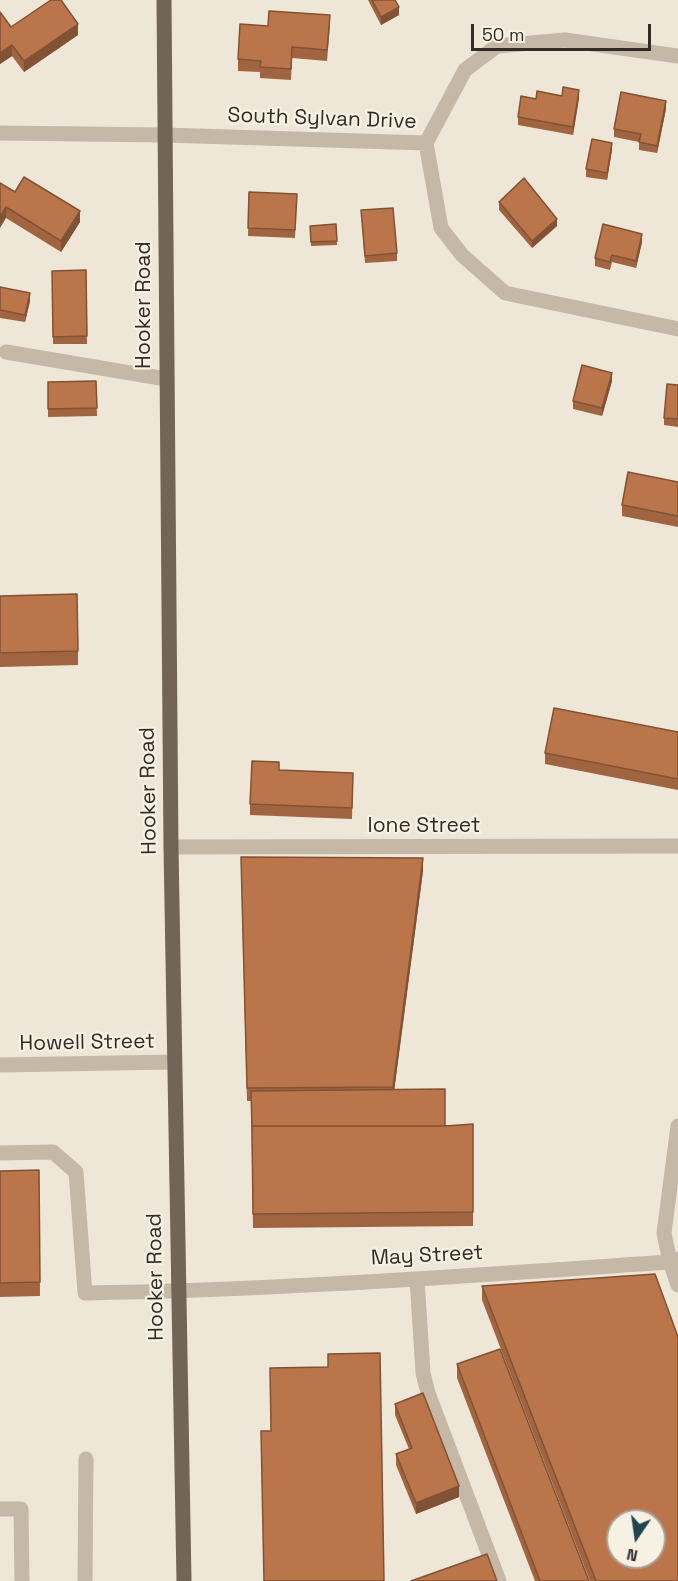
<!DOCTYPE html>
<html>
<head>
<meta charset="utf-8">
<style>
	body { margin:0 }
	#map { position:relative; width:678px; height:1581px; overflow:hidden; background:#eee7d8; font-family:"Space Grotesk",sans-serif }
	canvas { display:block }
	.north { position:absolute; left:606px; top:1509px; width:60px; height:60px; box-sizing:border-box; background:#f7f1e4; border:2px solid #a8a298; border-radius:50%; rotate:193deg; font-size:16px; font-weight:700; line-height:24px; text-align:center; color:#322b26 }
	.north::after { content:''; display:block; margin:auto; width:21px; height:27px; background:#20454f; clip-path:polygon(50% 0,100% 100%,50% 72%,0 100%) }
	.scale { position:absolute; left:471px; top:24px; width:180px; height:27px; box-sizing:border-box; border:3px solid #322b26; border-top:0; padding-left:8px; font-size:18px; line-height:21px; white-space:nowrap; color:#322b26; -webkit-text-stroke:4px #f7f1e4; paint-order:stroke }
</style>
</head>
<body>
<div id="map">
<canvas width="678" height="1581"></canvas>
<div class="north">N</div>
<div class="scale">50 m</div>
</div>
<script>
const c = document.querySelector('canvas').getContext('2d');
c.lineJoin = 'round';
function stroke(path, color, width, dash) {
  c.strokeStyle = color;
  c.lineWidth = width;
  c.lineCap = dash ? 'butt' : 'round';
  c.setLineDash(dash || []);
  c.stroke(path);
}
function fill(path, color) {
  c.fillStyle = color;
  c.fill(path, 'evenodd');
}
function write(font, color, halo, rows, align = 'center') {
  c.font = font + ' "Space Grotesk",sans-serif';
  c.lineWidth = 4.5;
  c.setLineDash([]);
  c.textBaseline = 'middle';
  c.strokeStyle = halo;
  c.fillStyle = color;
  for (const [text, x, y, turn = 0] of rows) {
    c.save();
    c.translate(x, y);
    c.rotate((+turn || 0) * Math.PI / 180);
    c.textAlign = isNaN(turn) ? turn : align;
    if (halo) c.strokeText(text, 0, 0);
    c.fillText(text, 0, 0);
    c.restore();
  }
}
stroke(new Path2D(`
	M0 133 164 135 426 143
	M426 143 441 228 462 255 505 293 678 329
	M426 143 465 70 497 46 565 40 678 56
	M6 352 166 379
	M171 847 678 846
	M0 1065 174 1062
	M678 1126 664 1233 670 1262 678 1285
	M0 1153 53 1152 76 1172 85 1293C280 1290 475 1275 670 1262L678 1259
	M417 1279 423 1373 428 1393 499 1581
	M0 1509H21L22 1581
	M85 1581 86 1459`), '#c5b8a6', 15);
stroke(new Path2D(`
	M164 0 171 847 184 1581`), '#726558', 15);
fill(new Path2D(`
	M368 0H395L399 15 381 25Z
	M0 12 11 27 78 35 24 72 12 56 0 64Z
	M268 26H330L327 61 292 58 291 80 260 78V72L238 71V59Z
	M562 96 579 98 573 135 518 125V117L536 99Z
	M666 109 657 153 639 150V142L614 137V129Z
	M612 150 607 180 586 177V169Z
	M0 183 15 192 80 222 61 252 6 218Z
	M249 192 297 194 295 238 248 236Z
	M499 202 557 226 532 248 499 210Z
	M361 210 397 253V261L365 263Z
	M336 224 337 245 311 246 310 226Z
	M642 242 636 268 612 262 610 270 595 266V258Z
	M86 270 87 344H53L52 271Z
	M0 287 30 301 25 322 0 318Z
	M96 381 97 416 48 417V382Z
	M612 381 602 416 573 409V401Z
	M678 385V427L664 425V418Z
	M678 482V527L622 516V505Z
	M0 596 78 651V665L0 667Z
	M678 732V790L545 764V753Z
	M279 770 353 773 352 819 250 815V804Z
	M241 871H423L394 1090 445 1126 473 1124V1226L253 1228 251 1101H247Z
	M39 1170 40 1296 0 1297V1171Z
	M482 1286 678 1581H590L482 1300Z
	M457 1364 589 1581H535L457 1378Z
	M395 1404 459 1497 416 1514 396 1465V1454L409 1449 395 1415Z`), '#a06540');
fill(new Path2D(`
	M399 7V15L381 25V17Z
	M78 24V35L24 72V61Z
	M12 45V56L0 64V53Z
	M579 90V98L573 135V127Z
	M666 101V109L657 153V146Z
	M612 143V150L607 180V173Z
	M6 207V218L0 228V217Z
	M80 211V222L61 252V241Z
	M557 219V226L532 248V241Z
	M642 234V242L636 268V261Z
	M30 293V301L25 322V315Z
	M612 373V381L602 416V408Z
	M423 858V871L393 1100V1087Z
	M459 1486V1497L416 1514V1503Z`), '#825234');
const building = new Path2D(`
	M51 0H61L78 24 24 61 12 45 0 53V12L11 27Z
	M372 0H395L399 7 381 17Z
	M269 11 330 15 327 50 292 47 291 69 260 67 261 61 238 59 240 24 268 26Z
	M563 87 579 90 573 127 518 117 521 96 536 99 537 91 562 96Z
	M621 92 666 101 657 146 639 142 641 134 614 129Z
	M592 139 612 143 607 173 586 169Z
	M24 177 80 211 61 241 6 207 0 217V183L15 192Z
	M524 178 557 219 532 241 499 202Z
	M249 192 297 194 295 230 248 228Z
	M393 208 397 253 365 256 361 210Z
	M336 224 337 241 311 242 310 226Z
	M603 224 642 234 636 261 612 255 610 262 595 258Z
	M86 270 87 336 53 337 52 271Z
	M0 287 30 293 25 315 0 310Z
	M582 365 612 373 602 408 573 401Z
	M96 381 97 408 48 409V382Z
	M667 384 678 385V419L664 418Z
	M628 472 678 482V516L622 505Z
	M77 594 78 651 0 653V596Z
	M554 708 678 732V779L545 753Z
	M252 761 279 762V770L353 773 352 808 250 804Z
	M241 857 423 858 393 1087 247 1088Z
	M445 1089V1126H252V1129L251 1091Z
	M473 1124V1212L253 1214 252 1126H445Z
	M39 1170 40 1282 0 1283V1171Z
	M655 1274 678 1337V1581H596L482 1286ZM618 1521H654V1557H618Z
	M500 1349 589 1581H540L457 1364Z
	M380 1353 384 1581H264L261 1431H271L270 1368 328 1367V1354Z
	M423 1393 459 1486 416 1503 396 1454 412 1448 395 1404Z
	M487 1554 497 1581H411Z`);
fill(building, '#ba754a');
stroke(building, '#825234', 1.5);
write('21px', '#322b26', '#f7f1e4', [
	["South Sylvan Drive",322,119,2],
	["Hooker Road",144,305,-90],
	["Hooker Road",149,791,-91],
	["Ione Street",424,826],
	["Howell Street",87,1043,-1],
	["May Street",427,1256,-3],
	["Hooker Road",156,1277,-91]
]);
</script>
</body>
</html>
